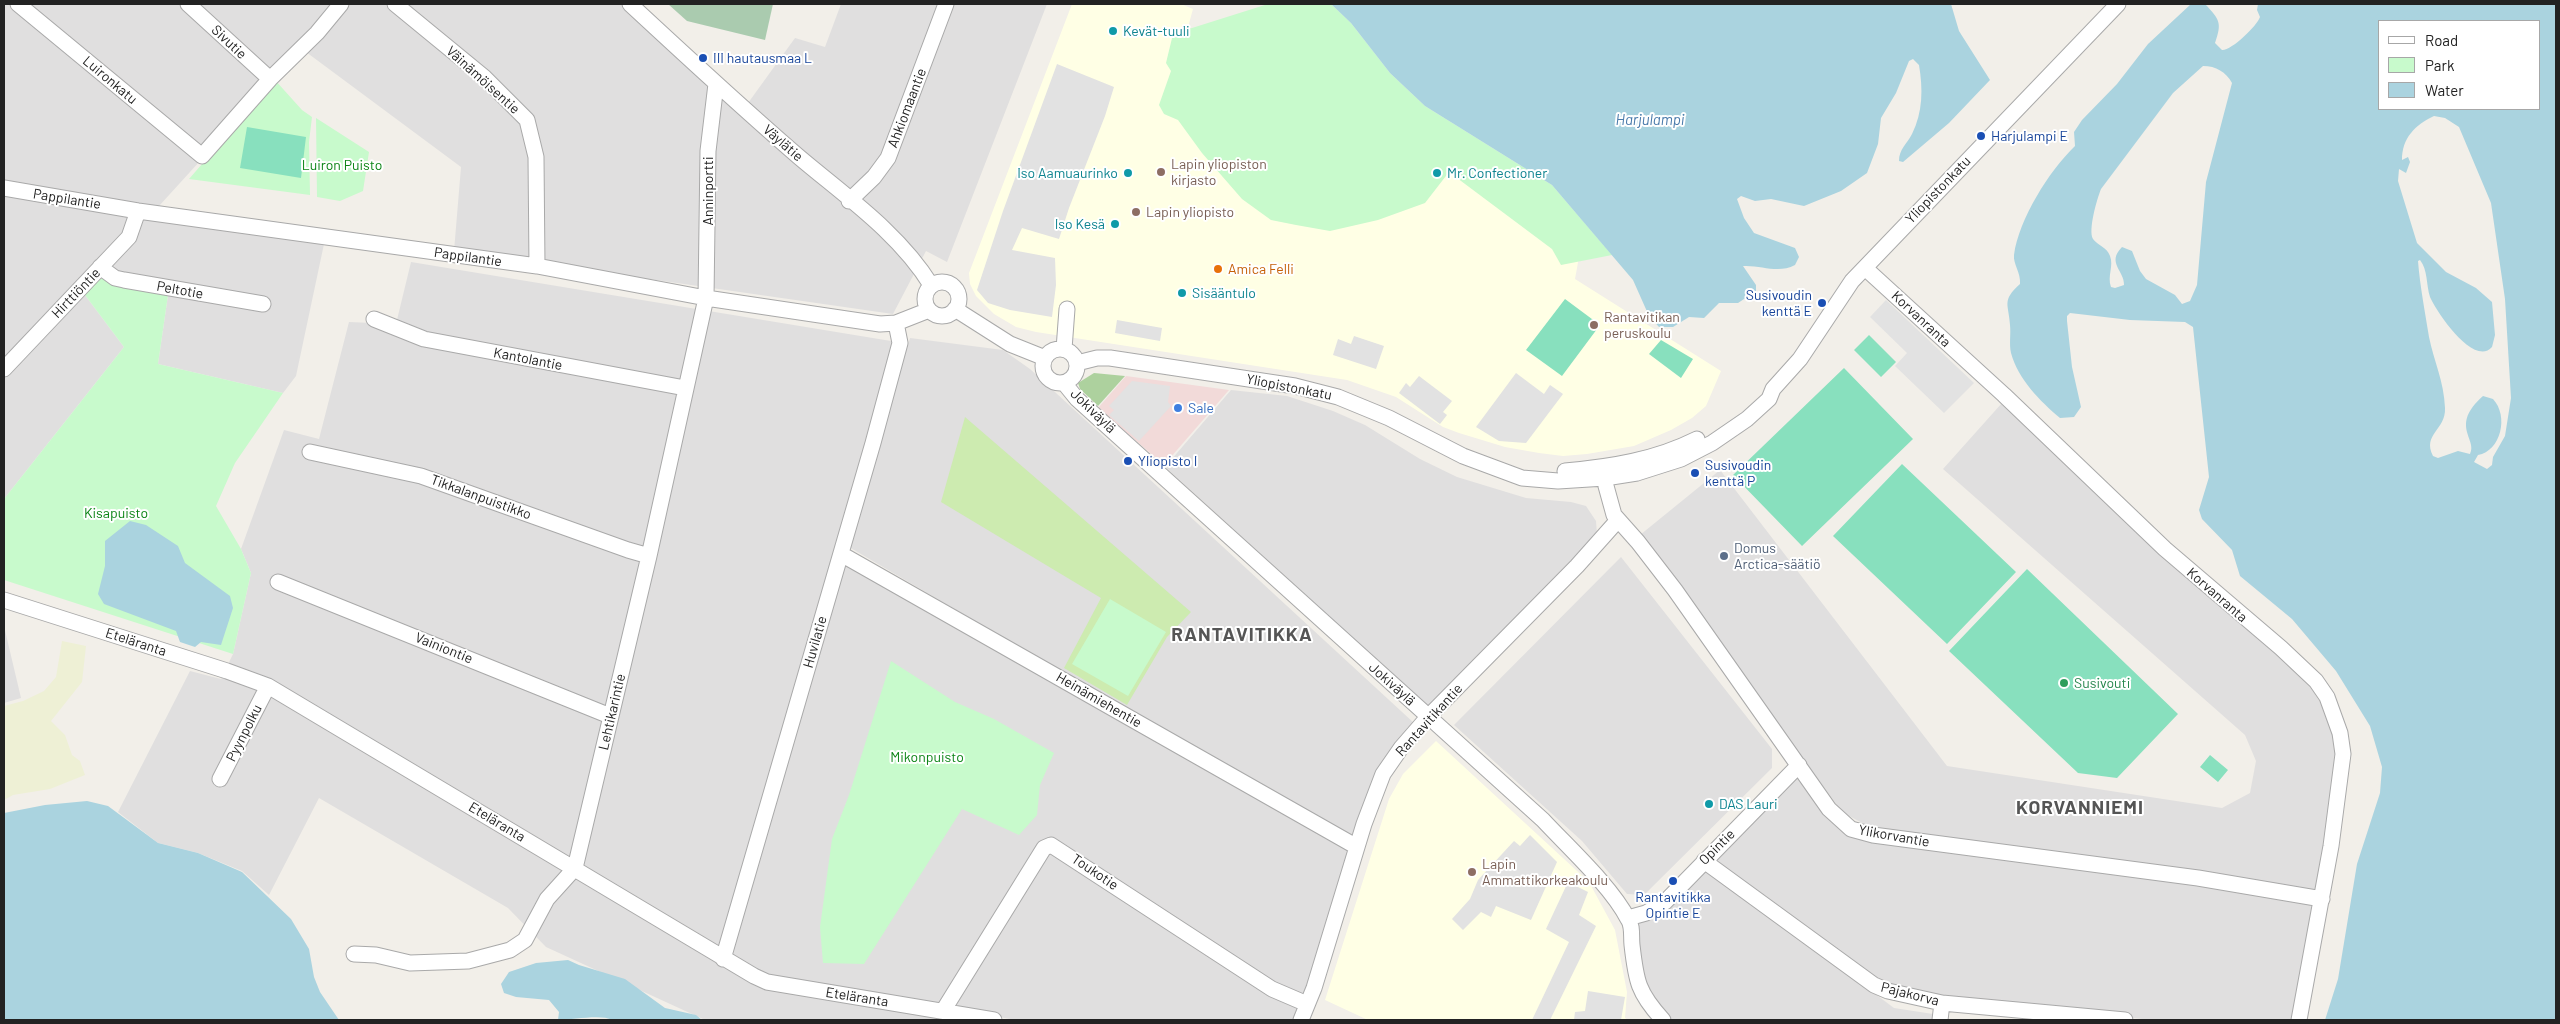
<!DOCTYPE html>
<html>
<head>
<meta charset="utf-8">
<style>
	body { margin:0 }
	#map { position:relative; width:2560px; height:1024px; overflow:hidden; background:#f2efe9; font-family:Barlow,sans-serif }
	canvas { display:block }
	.frame { position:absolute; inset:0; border:5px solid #222; pointer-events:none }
	.legend { position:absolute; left:2378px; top:20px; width:162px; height:90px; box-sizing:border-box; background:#fff; border:1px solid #a7a7a7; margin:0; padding:6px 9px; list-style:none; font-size:15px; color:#222 }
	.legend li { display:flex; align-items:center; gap:10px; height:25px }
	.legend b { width:25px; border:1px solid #a7a7a7 }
</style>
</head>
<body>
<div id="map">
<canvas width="2560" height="1024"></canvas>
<div class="frame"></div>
<ul class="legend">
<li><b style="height:6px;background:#fff"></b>Road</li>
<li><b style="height:14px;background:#c8facc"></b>Park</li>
<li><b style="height:14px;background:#aad3df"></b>Water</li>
</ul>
</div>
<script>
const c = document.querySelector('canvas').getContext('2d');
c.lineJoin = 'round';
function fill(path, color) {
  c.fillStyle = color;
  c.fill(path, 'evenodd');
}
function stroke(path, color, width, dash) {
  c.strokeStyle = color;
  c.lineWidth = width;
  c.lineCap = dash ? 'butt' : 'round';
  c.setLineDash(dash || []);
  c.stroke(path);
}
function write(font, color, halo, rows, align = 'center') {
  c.font = font + ' Barlow,sans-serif';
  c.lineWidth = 4;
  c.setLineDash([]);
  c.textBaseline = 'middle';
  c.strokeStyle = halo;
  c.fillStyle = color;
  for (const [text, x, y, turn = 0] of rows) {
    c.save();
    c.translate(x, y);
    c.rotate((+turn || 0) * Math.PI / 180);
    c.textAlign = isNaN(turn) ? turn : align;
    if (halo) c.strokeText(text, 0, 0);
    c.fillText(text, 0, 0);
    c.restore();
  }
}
fill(new Path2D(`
	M4 4H626L743 110 795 38 825 47 841 4H1047L947 262 926 251 893 314 454 251 461 167 302 49 149 217 324 244 296 376 283 393 158 364 168 295H85L124 347 4 499Z
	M411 262 897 342 718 962 764 985 970 1020H705L546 947 508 908 319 798 269 895 242 871 198 853 158 843 118 812 190 671 221 679 233 654 251 573 241 549 284 430 319 439 349 322 396 324Z
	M910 338 1003 350 1030 369 1414 723 1377 771 1351 842 849 547Z
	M1231 390 1287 396 1333 411 1365 425 1420 459 1457 477 1526 498 1571 502 1586 506 1596 521 1597 535 1428 706 1165 467Z
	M2002 403 2303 675 2325 710 2337 749 2318 892 1873 829 1842 812 1640 535 1720 470 1947 766 2222 808 2250 793 2256 761 2245 735 1943 469Z
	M844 557 1350 852 1309 986 1295 1020H1016L768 977 730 955Z
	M1621 557 1772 749V768L1644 895 1627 894 1582 841 1454 725Z
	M4 626 21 698 4 703Z
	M1794 769 1842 823 2322 899 2299 1020H2151L1888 991 1705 861Z
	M1706 867 1894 1008 1933 1014 1932 1020H1666L1646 993 1633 927 1662 910Z`), '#e0dfdf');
fill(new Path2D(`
	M1126 376 1229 390 1164 465 1098 408Z`), '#f2dad9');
fill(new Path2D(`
	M1072 4H1181L1193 9 1168 100 1447 163 1579 257 1575 279 1721 371 1706 406 1692 418 1671 430 1634 446 1587 454 1563 456 1539 453 1505 447 1459 433 1443 427 1396 397 1347 380 1036 332 1016 327 994 314 976 296 970 284 969 273Z
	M1436 741 1589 882 1615 930 1627 992 1625 1018 1628 1020H1368L1325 1000 1389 799 1403 774Z`), '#ffffe5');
fill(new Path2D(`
	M62 641 86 646 82 682 51 721 65 735 72 755 80 761 85 775 50 789 13 795 4 800V706L23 701 44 691 56 677Z`), '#eef0d5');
fill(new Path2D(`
	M965 417 1191 612 1167 637 1127 705 1064 668 1101 598 941 502Z`), '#cdebb0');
fill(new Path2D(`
	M1094 373 1125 376 1098 406 1080 389 1078 383Z`), '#add19e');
fill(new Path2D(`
	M668 4H773L765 40 687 21Z`), '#aacbaf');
fill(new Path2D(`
	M1268 4H1331L1351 23 1390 73 1425 106 1552 185 1612 255 1561 265 1552 249 1449 172 1425 203 1378 220 1330 231 1296 225 1271 220 1242 199 1202 153 1178 120 1164 114 1159 105 1171 71 1166 63 1173 34Z
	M275 80 302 110 312 117 309 142 310 195 189 179Z
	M316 118 369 152 363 191 340 201 317 197Z
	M100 278 168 295 158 364 283 393 235 463 216 506 241 549 251 573 233 654 4 580V499L124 347 85 295Z
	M1110 599 1166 632 1128 696 1072 664Z
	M891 661 955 702 994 719 1054 753 1040 785 1037 815 1019 835 962 809 864 964 823 963 820 927 832 839 849 795Z`), '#c8facc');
fill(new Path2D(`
	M247 127 306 137 301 178 240 168Z
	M1565 299 1600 325 1562 376 1526 350Z
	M1869 335 1896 362 1881 377 1854 350Z
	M1661 340 1693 359 1681 378 1649 354Z
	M1844 368 1913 439 1802 546 1733 475Z
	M1902 464 2016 572 1947 644 1833 536Z
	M2027 569 2178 714 2117 778 2078 773 1949 651Z
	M2210 755 2228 770 2218 782 2200 767Z`), '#88e0be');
fill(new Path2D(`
	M1057 64 1114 87 1105 116 1069 208 1059 239 1022 228 1012 250 1055 258 1056 285 1052 317 1010 310 988 303 977 290 1003 211Z
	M1886 300 1974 383 1944 413 1895 366 1907 353 1870 317Z
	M1117 320 1162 328 1160 341 1115 333Z
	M1354 336 1384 346 1376 369 1333 355 1338 339 1351 344Z
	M1516 373 1544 394 1550 385 1563 394 1526 443 1499 441 1476 427Z
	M1419 376 1452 401 1443 412 1447 415 1440 424 1399 393 1406 383 1410 387Z
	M1132 381 1170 386 1168 402 1171 406 1139 441 1109 415 1114 410 1109 406Z
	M1530 835 1557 862 1531 920 1496 906 1491 917 1481 912 1463 930 1452 919 1470 899 1478 880 1514 841 1520 846Z
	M1568 882 1588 892 1579 915 1596 926 1550 1020H1532L1569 942 1546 929Z
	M1588 991 1625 997 1621 1020H1574L1575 1012 1585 1011Z`), '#e2e2e2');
fill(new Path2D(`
	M1331 4H1951L1959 31 1990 80 1949 123 1903 162 1899 161C1899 149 1907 144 1912 134 1923 112 1923 89 1919 65L1913 59 1909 61 1896 93 1881 118 1878 144 1867 173 1841 191 1804 206 1771 199 1755 201 1741 196 1737 199 1744 218 1754 233 1795 248 1799 257 1795 265C1778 274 1762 265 1743 266L1756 285V291L1738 303H1719L1704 318 1689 317 1673 327H1659L1649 316 1633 280 1552 185 1425 106 1390 73 1351 23Z
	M2191 4H2205C2220 20 2222 23 2215 43L2222 50C2231 51 2257 26 2260 17L2257 10 2258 4H2556V1020H2325L2338 979 2357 864 2380 793 2382 767 2370 726 2336 671 2292 619 2240 576 2232 550 2202 519 2199 510 2209 477 2193 327 2185 322 2130 320 2070 313 2067 316V321L2072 367 2081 407 2074 417 2060 418C2040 401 2018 379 2011 353 2009 344 2011 334 2010 325 2009 304 2001 301 2020 284 2021 273 2013 264 2014 255 2019 219 2049 171 2075 146L2074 132 2082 120 2117 84 2148 44ZM2379 21H2539V109H2379ZM2203 66C2216 66 2226 72 2232 83L2206 182 2197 285 2190 301 2182 304 2175 295 2146 279 2140 271 2132 251 2122 247C2106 263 2125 271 2124 285L2115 288 2111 287C2107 276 2114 266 2110 256 2107 247 2098 246 2093 239 2088 230 2097 199 2101 189L2173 93ZM2434 116 2445 118 2459 127 2491 203 2505 299 2511 398 2505 436 2493 457 2492 465 2487 469 2474 462 2478 455C2501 451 2509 416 2493 399L2483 396C2449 426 2478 439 2470 454L2458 451 2438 458 2433 456C2422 434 2446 430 2445 408 2444 381 2434 362 2429 337 2425 312 2420 286 2418 261L2420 260C2428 270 2426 285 2430 297 2436 311 2474 368 2492 347L2495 335 2492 302 2476 288 2446 272 2417 243 2398 181 2399 169 2406 173 2410 162 2408 157 2402 160C2402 138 2415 125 2434 116Z
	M130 521 146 525 178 546 185 563 230 596 233 608 221 645 201 642 195 647 180 642 176 631 104 604 98 594 105 566V541Z
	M87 801 108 806 158 843 198 853 242 872 291 919 309 949 314 977 320 992 339 1020H4V813L45 805Z
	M568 960 579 965 625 979 665 1008 696 1015 702 1020H612C601 1014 573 1020 558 1020L559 1012 549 1000 516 997 504 993 501 984 509 972 536 963Z`), '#aad3df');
const minor = new Path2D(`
	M18 4 202 156 270 79 317 33 341 4
	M188 4 270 79
	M395 4 484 77 527 120 536 157 537 266
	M630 4C686 56 741 107 799 157 845 196 899 233 931 285
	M4 188 138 211 537 266 706 298 880 324 896 323 929 310
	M849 201 874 177 888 158 946 4
	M100 267 115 278 124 280 263 304
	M1865 268 2004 395 2165 549 2281 648 2316 681 2327 697 2340 733 2343 754 2331 846 2299 1020
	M925 299a17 17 0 1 1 34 0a17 17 0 1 1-34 0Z
	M955 309 1010 344 1045 358
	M374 319 424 339 685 388
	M1043 366a17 17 0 1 1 34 0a17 17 0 1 1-34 0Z
	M1064 349 1067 309
	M1077 363 1097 358H1110L1295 386 1338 397 1389 418 1463 456 1522 478 1558 481 1605 478 1637 473 1681 459 1712 443 1747 419 1769 399 1773 389 1800 359 1852 281 2118 4
	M4 369 129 237 138 211
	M1064 383 1077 399 1543 820C1569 848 1611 886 1628 919 1633 926 1631 936 1632 945 1636 981 1638 993 1663 1020
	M310 452 421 476 628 550 649 556
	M1605 467 1606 486 1614 515 1638 542 1675 590 1829 809 1851 829 1873 835 2198 878 2322 899
	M1565 471C1611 467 1655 460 1697 439
	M841 554 1357 847
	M278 582 610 716
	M4 600 227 671 268 686 754 976 767 982 994 1020
	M220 779 268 686
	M1704 861 1874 985 1888 991 1942 1003 2125 1020
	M1628 918 1646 913 1665 902 1799 765
	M354 954 376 955 410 963 468 961 510 950 525 940 547 899 575 868 649 556 706 298 708 151 716 84
	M723 959 873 443 900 343 896 323
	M943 1011 1044 848 1051 845 1272 989 1307 1004
	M1301 1020 1314 988 1364 824 1383 774 1401 748 1428 717 1577 566 1618 520
	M1940 1020 1942 1003`);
stroke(minor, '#a9a9a9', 17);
stroke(minor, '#fff', 15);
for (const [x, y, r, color] of [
	[1113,31,5,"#0f9aa8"],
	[703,58,5,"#1a4fb4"],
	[1981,136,5,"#1a4fb4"],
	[1161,172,5,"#8d6e63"],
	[1128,173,5,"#0f9aa8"],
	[1437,173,5,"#0f9aa8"],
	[1136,212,5,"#8d6e63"],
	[1115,224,5,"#0f9aa8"],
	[1218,269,5,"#e8710a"],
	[1182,293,5,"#0f9aa8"],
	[1822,303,5,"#1a4fb4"],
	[1594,325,5,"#8d6e63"],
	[1178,408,5,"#3f7fe0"],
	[1128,461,5,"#1a4fb4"],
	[1695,473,5,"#1a4fb4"],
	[1724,556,5,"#5c6f8a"],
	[2064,683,5,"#2e9e5b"],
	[1709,804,5,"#0f9aa8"],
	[1472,872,5,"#8d6e63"],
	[1673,881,5,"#1a4fb4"]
]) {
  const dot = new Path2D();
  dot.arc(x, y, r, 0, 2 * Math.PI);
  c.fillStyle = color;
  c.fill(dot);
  stroke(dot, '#fff', 2);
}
write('14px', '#0d838f', '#fff', [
	["Kevät-tuuli",1123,31],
	["Iso Aamuaurinko",1118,173,"right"],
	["Mr. Confectioner",1447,173],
	["Iso Kesä",1105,224,"right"],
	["Sisääntulo",1192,293],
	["DAS Lauri",1719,804]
], 'left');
write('14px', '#222', '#fff', [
	["Sivutie",229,42,43],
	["Luironkatu",110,80,40],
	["Väinämöisentie",483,80,42],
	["Ahkiomaantie",907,108,-69],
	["Väylätie",783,143,41],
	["Yliopistonkatu",1938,190,-46],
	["Anninportti",708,191,-90],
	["Pappilantie",67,199,9],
	["Pappilantie",468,257,8],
	["Peltotie",180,290,10],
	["Hirttiöntie",76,293,-46],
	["Korvanranta",1921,319,43],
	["Kantolantie",528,359,11],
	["Yliopistonkatu",1289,387,11],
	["Jokiväylä",1093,411,44],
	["Tikkalanpuistikko",481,497,20],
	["Korvanranta",2217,595,41],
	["Eteläranta",136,642,18],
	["Huvilatie",815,642,-74],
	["Vainiontie",444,648,22],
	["Jokiväylä",1392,684,42],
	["Heinämiehentie",1099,700,30],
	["Lehtikarintie",612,712,-77],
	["Rantavitikantie",1429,720,-48],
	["Pyynpolku",244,733,-63],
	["Eteläranta",497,822,31],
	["Ylikorvantie",1894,836,10],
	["Opintie",1717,847,-45],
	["Toukotie",1095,872,34],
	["Pajakorva",1910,994,14],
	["Eteläranta",857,997,9]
]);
write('14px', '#164399', '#fff', [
	["III hautausmaa L",713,58],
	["Harjulampi E",1991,136],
	["Susivoudin",1812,295,"right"],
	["kenttä E",1812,311,"right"],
	["Yliopisto I",1138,461],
	["Susivoudin",1705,465],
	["kenttä P",1705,481],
	["Rantavitikka",1673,897,"center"],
	["Opintie E",1673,913,"center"]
], 'left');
write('14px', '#785e54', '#fff', [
	["Lapin yliopiston",1171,164],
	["kirjasto",1171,180],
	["Lapin yliopisto",1146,212],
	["Rantavitikan",1604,317],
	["peruskoulu",1604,333],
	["Lapin",1482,864],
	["Ammattikorkeakoulu",1482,880]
], 'left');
write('14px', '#0c8416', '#fff', [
	["Luiron Puisto",342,165],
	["Kisapuisto",116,513],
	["Mikonpuisto",927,757]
]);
write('14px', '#c56008', '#fff', [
	["Amica Felli",1228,269]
], 'left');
write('14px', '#366cbe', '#fff', [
	["Sale",1188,408]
], 'left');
write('14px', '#4e5e75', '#fff', [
	["Domus",1734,548],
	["Arctica-säätiö",1734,564]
], 'left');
write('14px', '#27864d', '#fff', [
	["Susivouti",2074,683]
], 'left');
write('italic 15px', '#4a7aab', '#fff', [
	["Harjulampi",1650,120]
]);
c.letterSpacing = '1px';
write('bold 19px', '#555', '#fff', [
	["RANTAVITIKKA",1242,635],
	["KORVANNIEMI",2080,808]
]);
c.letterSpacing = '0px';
</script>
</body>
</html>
